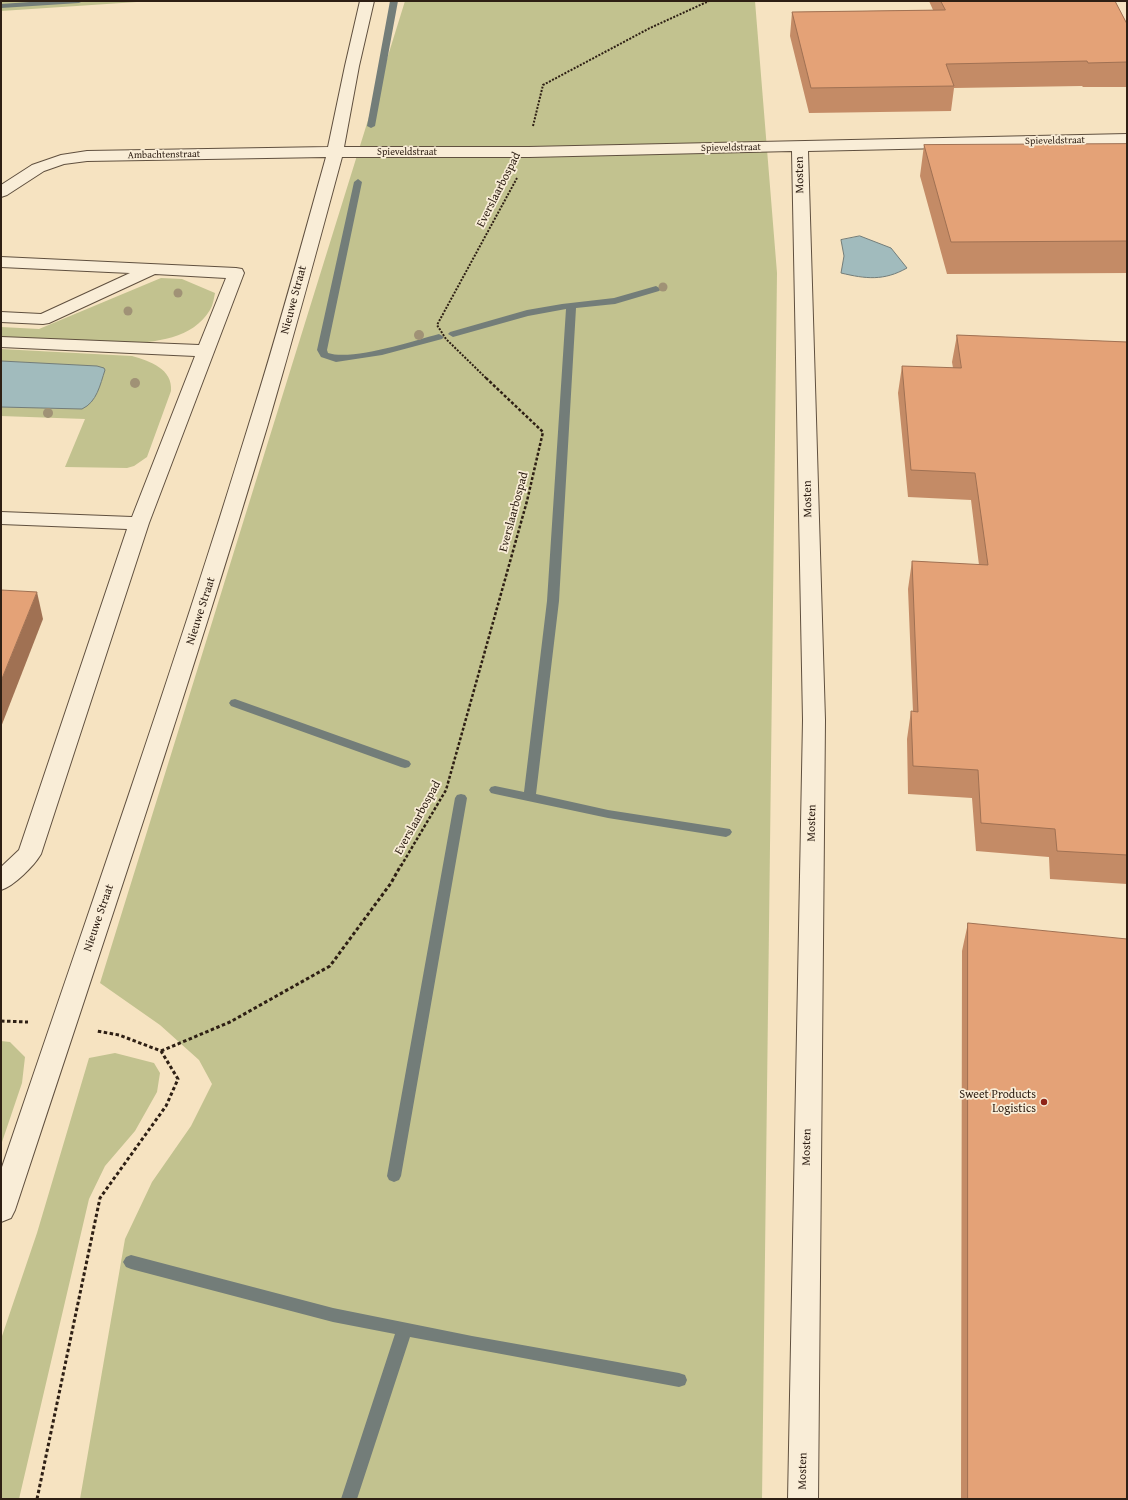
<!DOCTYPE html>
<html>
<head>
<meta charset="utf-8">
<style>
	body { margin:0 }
	#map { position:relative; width:1128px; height:1500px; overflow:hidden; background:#f6e3c1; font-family:"Gentium Book Plus",serif }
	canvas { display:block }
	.frame { position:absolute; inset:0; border:2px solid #2e1f14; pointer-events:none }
</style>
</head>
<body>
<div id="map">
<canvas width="1128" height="1500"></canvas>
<div class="frame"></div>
</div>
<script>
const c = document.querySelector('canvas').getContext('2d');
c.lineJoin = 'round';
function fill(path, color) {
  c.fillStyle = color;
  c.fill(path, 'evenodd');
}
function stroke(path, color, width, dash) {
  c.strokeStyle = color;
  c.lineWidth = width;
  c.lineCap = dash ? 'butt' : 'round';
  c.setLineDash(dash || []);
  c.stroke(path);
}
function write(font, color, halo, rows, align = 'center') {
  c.font = font + ' "Gentium Book Plus",serif';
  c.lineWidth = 3.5;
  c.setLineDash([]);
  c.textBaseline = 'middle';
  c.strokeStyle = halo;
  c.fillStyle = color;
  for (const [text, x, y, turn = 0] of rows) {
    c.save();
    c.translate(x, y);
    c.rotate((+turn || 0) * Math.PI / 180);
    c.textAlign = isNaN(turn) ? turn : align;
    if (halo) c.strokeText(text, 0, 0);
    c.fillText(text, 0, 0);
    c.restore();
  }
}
fill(new Path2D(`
	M1 1H152L1 11Z
	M405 1H755L777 273 762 1499H80L125 1239 152 1182 191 1126 212 1084 199 1060 160 1025 100 983Z
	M161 278 182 279 215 293C214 298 213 305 210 310 186 350 122 343 83 342 56 340 28 339 1 338V327L39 329Z
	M1 349 132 356C150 361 173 369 171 391L147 457 134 466 127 468 65 467 85 419 1 416Z
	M1 1041 10 1042 25 1057 22 1083 1 1145Z
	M115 1053 154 1063 160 1073 157 1092 135 1131 105 1166 89 1199 19 1499H1V1339L37 1233 89 1058Z`), '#c2c28f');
const water = new Path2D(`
	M860 236 891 248 907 268C884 281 866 279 841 273L844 256 841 240Z
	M1 361 97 366 104 368 105 370C100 385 97 402 82 409L1 407Z`);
fill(water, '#a1bbbd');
stroke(water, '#737d79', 1);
fill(new Path2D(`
	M44 1H83L79 3 1 8V4Z
	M390 1H398L375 126 371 128 367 126Z
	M358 179 362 182 327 350 328 353C352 361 413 341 439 334L444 337 442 339 382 355 336 362 321 357 317 350 354 182Z
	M656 286 661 289 659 291 615 304 576 308 559 601 536 794 608 810 730 829 732 832 730 835 726 837 608 818 495 794 491 793 489 790 491 787 495 786 524 792 547 601 566 309 528 316 453 337 448 334 450 332 527 310 562 304 614 298Z
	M235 699 409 761 411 764 409 767 405 768 401 767 231 706 229 703 231 700Z
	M461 794 465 795 467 798 401 1176 399 1180 394 1182 389 1180 387 1176 455 798 457 795Z
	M131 1255 333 1308 472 1336 679 1373 685 1375 687 1380 685 1385 679 1387 410 1337 357 1499H341L395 1334 333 1322 131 1269 126 1267 123 1262 126 1257Z`), '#737d79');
const minor = new Path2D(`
	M360 1H374L359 66 344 147H529L1127 134V144L808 151 825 720 818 1499H788L803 720 792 151 529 157H342C318 246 294 335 268 424 189 688 101 949 15 1210L11 1218 1 1222V1170C85 922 172 675 249 424 277 336 301 246 326 157L87 161 64 164 44 171 7 195 1 197V185L32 165 61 155 87 151 328 147 345 66Z
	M1 257 236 268 242 269 244 273 149 523 41 854C34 866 14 886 1 890V867L19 850 127 529 1 524V512L132 517 195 356 1 347V337L199 345 226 278 155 274 49 323 43 324 1 322V312L41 314 130 273 1 267Z`);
stroke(minor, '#60503f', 2);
stroke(new Path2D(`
	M533 126 543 85 650 28 709 1
	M486 378 446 339 437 325 517 178`), '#2e1f14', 2, [2, 1.5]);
stroke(new Path2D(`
	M401 866 446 790 527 501 543 432 485 377`), '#2e1f14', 2.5, [3, 2]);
stroke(new Path2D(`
	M1 1021 28 1022
	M161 1051 230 1022 330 966 391 883 401 865
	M37 1499 100 1198 166 1106 178 1079 161 1051 119 1035 97 1031`), '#2e1f14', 3, [3.5, 2.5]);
fill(minor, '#f9edd7');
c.fillStyle = '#a09276';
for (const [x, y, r] of [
	[663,287,4.5],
	[178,293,4.5],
	[128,311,4.5],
	[419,335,5],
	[135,383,5],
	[48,413,5]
]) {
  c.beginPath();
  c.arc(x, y, r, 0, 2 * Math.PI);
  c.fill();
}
fill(new Path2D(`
	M929 1H1115L1127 24V87H1083L1082 86 954 88 951 111 809 113 790 36 792 12 933 10Z
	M1127 144V273L947 274 920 176 924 145Z
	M957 335 1127 342V884L1050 879 1049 857 976 851 972 798 908 794 907 739 911 711 913 712 908 589 912 561 979 565 971 500 908 497 898 393 902 366 953 368 952 362Z
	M968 923 1127 1499H961L962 951Z`), '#c48b66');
fill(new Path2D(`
	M37 592 43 619 1 727V681Z`), '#a07153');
const building = new Path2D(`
	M941 1H1115L1127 24V62L1088 63 1087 61 946 64 954 86 811 88 792 12 945 10Z
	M1127 144V241L951 242 924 145Z
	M957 335 1127 342V855L1057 851 1055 829 981 823 978 770 913 766 911 711 918 712 912 561 988 565 975 473 911 470 902 366 961 368Z
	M1 590 37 592 1 681Z
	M968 923 1127 939V1499H968Z`);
fill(building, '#e4a277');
stroke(building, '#a07153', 1);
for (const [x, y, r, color] of [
	[1044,1102,4,"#8f2418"]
]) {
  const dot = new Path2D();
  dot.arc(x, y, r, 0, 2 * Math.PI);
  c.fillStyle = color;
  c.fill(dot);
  stroke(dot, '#f9edd7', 1.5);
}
write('10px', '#2e1f14', '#f9edd7', [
	["Spieveldstraat",1055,141,-1],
	["Spieveldstraat",731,148,-1],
	["Spieveldstraat",407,152],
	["Ambachtenstraat",164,155,-1]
]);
write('12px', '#2e1f14', '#f9edd7', [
	["Mosten",800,175,-91],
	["Everslaarbospad",499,190,-63],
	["Nieuwe Straat",294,300,-75],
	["Mosten",808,499,-91],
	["Everslaarbospad",514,512,-75],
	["Nieuwe Straat",201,611,-72],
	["Everslaarbospad",418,818,-61],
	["Mosten",812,823,-89],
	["Nieuwe Straat",99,918,-71],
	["Mosten",807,1147,-89],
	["Mosten",803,1471,-89]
]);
write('12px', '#2e1f14', '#f9edd7', [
	["Sweet Products",1036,1095],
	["Logistics",1036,1109]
], 'right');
</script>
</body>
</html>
